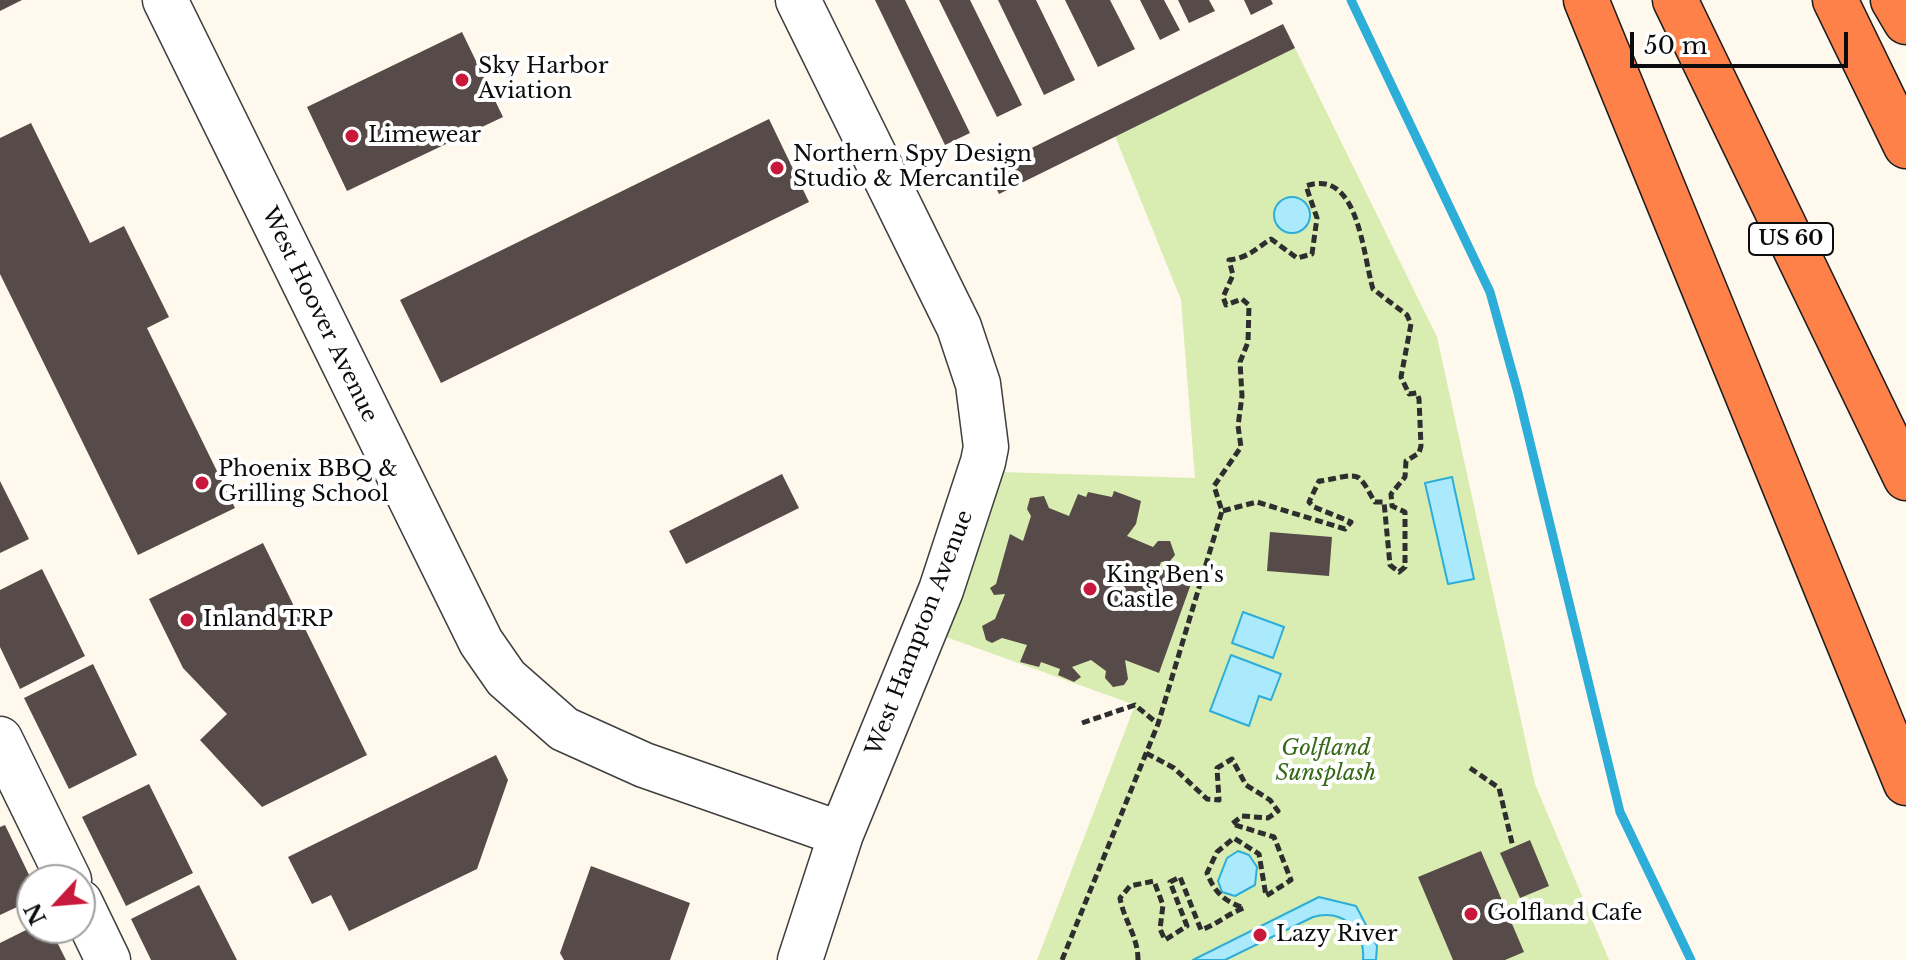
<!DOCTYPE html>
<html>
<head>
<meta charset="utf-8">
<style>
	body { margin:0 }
	#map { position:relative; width:1906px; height:960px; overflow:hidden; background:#fff8ec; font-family:"Libre Baskerville",serif }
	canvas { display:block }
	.north { position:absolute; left:16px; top:864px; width:80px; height:80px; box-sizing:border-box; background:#fff; border:2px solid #9e9e9e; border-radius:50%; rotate:244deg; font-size:22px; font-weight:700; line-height:32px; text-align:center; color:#0c0c0c }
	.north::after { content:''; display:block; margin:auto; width:28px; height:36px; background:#c8183b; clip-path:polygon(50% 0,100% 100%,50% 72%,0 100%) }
	.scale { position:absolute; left:1630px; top:32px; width:218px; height:36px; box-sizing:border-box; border:4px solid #0c0c0c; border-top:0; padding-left:10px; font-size:24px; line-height:28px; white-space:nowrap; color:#0c0c0c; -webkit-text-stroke:6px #fff; paint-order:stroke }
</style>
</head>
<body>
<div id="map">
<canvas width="1906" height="960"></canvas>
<div class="north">N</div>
<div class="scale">50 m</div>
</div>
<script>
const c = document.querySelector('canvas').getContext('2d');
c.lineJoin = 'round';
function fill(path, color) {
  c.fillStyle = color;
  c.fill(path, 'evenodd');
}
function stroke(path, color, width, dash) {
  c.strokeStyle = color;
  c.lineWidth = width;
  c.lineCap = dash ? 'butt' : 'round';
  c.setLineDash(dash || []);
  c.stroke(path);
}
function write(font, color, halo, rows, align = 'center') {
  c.font = font + ' "Libre Baskerville",serif';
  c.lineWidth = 8;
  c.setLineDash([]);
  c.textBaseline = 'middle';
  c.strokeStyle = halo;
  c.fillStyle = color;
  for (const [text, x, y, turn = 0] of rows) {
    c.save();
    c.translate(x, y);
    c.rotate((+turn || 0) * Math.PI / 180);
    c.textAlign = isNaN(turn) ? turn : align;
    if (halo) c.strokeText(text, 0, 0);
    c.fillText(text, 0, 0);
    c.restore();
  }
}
fill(new Path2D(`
	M1295 48 1437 337 1535 784 1609 960H1037L1135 705 946 637 986 528 1000 472 1195 478 1181 300 1115 136Z`), '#d9edb2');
const water = new Path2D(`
	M1274 215a18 18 0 1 1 36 0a18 18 0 1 1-36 0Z
	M1452 477 1474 579 1448 584 1425 483Z
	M1243 612 1284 627 1273 658 1232 643Z
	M1231 655 1281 674 1271 700 1259 696 1249 726 1210 711Z
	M1238 851 1249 855 1257 867 1255 885 1235 896 1222 892 1218 881 1227 858Z
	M1319 897 1356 906 1377 946 1376 960H1363C1365 929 1343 909 1313 917L1225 960H1193Z`);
fill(water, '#abe9fc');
stroke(water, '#2caed9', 2);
stroke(new Path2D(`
	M1351 0 1490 292 1518 393 1620 812 1691 960`), '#2caed9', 9);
fill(new Path2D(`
	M0 0H22L0 11Z
	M875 0H905L970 133 945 145Z
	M939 0H970L1022 105 997 117Z
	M998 0H1036L1075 80 1044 95Z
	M1065 0H1110L1135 49 1098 67Z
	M1140 0H1164L1180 30 1160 40Z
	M1178 0H1209L1215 11 1189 23Z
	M1244 0H1271L1273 4 1251 15Z
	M1283 24 1295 48 999 194 987 170Z
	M462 32 503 117 347 191 307 107Z
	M769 119 809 202 441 383 400 300Z
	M31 123 90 243 124 226 169 317 147 328 235 508 138 555 0 274V138Z
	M782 474 799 508 686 564 669 531Z
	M0 481 29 539 0 553Z
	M1114 491 1141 501 1136 524 1127 536 1153 547 1158 541H1170L1175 555 1170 561 1161 562 1159 568 1192 581 1159 673 1125 660 1128 679 1124 685 1113 687 1105 678 1106 671 1091 660 1072 667 1081 677 1074 682 1058 675 1060 669 1041 662 1039 667 1020 662 1027 645 1002 638 992 643 986 640 982 626 995 619 1005 594 994 595 990 588 996 584 1010 534 1023 541 1031 516 1027 509 1030 498 1044 496 1049 508 1069 516 1078 494 1086 497 1088 492 1112 497Z
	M1270 532 1332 537 1329 576 1267 571Z
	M263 543 367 755 262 807 200 740 227 714 183 668 149 599Z
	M42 569 85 656 20 689 0 647V590Z
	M93 664 137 755 69 789 24 698Z
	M496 755 508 780 477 869 349 931 331 895 312 904 288 857Z
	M149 784 193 873 126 906 82 817Z
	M5 825 32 881V900L0 915V827Z
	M1530 840 1549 886 1520 898 1500 853Z
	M1481 851 1524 952 1505 960H1453L1418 877Z
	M591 866 690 903 670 960H564L560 953Z
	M199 885 237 960H151L131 919Z
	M32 927 50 928 66 960H0V943Z`), '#564b48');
const minor = new Path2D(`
	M165 0 481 642 506 678 564 729 644 765 841 834
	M798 0 959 327 978 384 986 447 983 462 941 590 841 834 800 960
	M0 739 69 880
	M80 902 108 960`);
const highway = new Path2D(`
	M1586 0 1906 783
	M1675 0 1906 478
	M1835 0 1906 146
	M1893 0 1906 22`);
stroke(minor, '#3f3f3f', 47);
stroke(highway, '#1d1d1d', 47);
stroke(new Path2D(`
	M1082 723 1135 705 1158 724
	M1470 768 1499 788 1513 847
	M1062 960 1158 724 1222 511 1214 486 1241 447 1238 426 1242 396 1240 362 1248 342 1249 305 1242 299 1226 305 1223 297 1233 275 1229 260C1250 257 1255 249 1271 239L1297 258 1312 254 1317 218 1306 186C1359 167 1363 257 1373 289L1407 315 1411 324 1401 377 1409 394 1417 393 1419 399 1421 446 1419 453 1406 461 1405 477 1391 494 1392 506 1405 512V567L1399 572 1390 565 1384 502H1375C1370 495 1366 484 1359 478 1352 472 1329 481 1319 481L1309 502 1314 507 1351 522 1345 529 1257 502 1222 511
	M1138 960C1138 936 1124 921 1120 898L1130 886 1154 881 1163 905 1160 929 1165 940 1187 926 1170 882 1180 877 1201 930C1218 924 1227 914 1244 908 1224 901 1215 893 1207 873L1217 852 1234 838 1259 854 1266 896 1291 880 1274 837 1232 824 1242 816 1268 818 1278 811 1270 800 1246 785 1232 759 1217 768 1219 800 1207 799 1174 768 1146 753`), '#2e2e2e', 5, [8, 4]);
stroke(minor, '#fff', 44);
stroke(highway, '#ff814a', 44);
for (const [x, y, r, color] of [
	[462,80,8,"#c8183b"],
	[352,136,8,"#c8183b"],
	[777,168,8,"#c8183b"],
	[202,483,8,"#c8183b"],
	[1090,589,8,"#c8183b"],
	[187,620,8,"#c8183b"],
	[1471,914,8,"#c8183b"],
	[1260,935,8,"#c8183b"]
]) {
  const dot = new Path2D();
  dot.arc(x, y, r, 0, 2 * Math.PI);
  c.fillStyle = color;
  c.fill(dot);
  stroke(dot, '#fff', 3);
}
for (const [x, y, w] of [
	[1791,239,84]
]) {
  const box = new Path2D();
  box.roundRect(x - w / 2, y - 16, w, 32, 6);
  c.fillStyle = '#fff';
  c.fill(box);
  stroke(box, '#0c0c0c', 2);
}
write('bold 20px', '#0c0c0c', null, [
	["US 60",1791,239]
]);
write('22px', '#0c0c0c', '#fff', [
	["Sky Harbor",478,67],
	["Aviation",478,92],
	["Limewear",368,136],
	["Northern Spy Design",793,155],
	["Studio & Mercantile",793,180],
	["Phoenix BBQ &",218,470],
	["Grilling School",218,495],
	["King Ben's",1106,576],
	["Castle",1106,601],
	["Inland TRP",203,620],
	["Golfland Cafe",1487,914],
	["Lazy River",1276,935]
], 'left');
write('22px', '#0c0c0c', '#fff', [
	["West Hoover Avenue",319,315,64],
	["West Hampton Avenue",920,633,-69]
]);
write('italic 22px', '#356917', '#fff', [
	["Golfland",1326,749],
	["Sunsplash",1326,774]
]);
</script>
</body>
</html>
